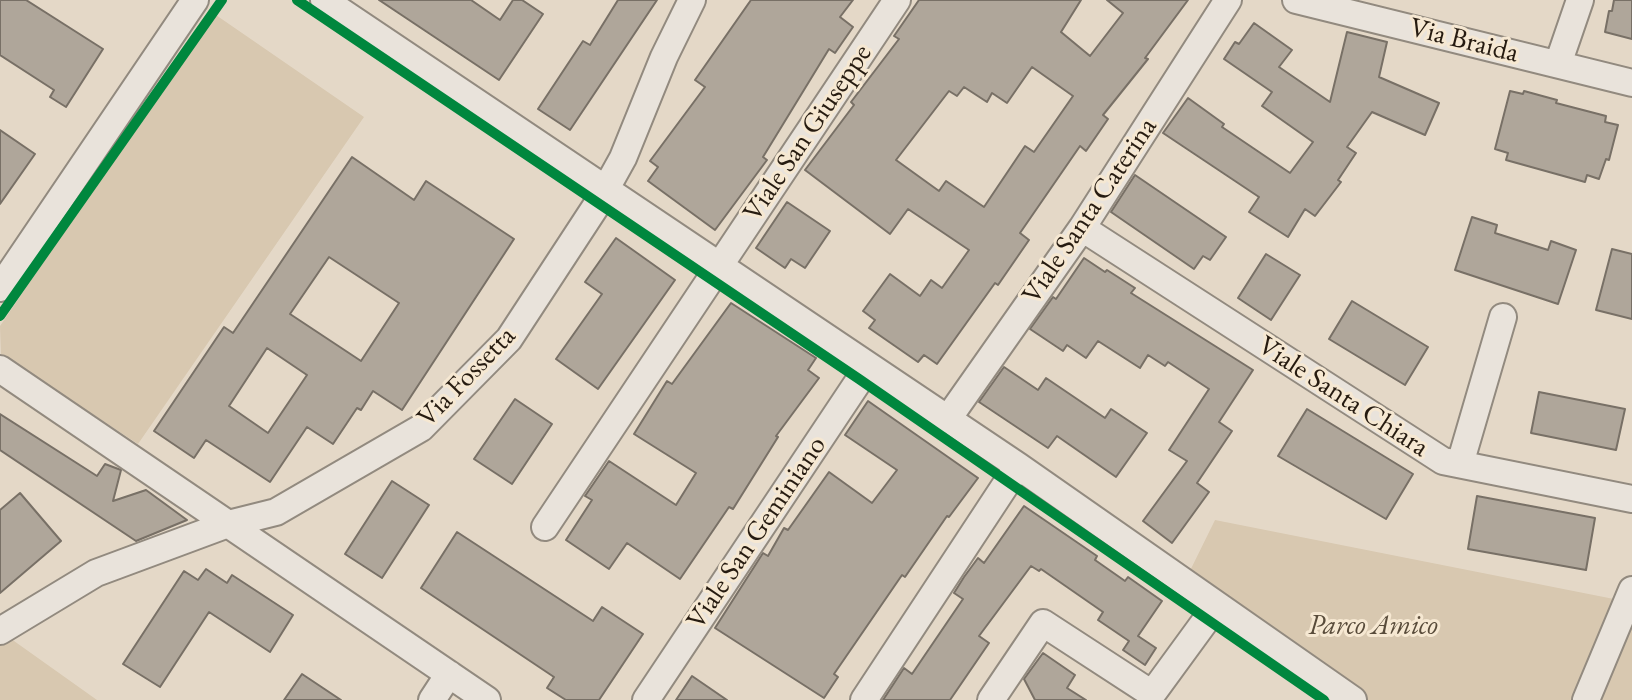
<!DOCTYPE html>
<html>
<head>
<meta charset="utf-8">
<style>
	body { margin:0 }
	canvas { display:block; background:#e4d8c7 }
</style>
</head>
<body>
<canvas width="1632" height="700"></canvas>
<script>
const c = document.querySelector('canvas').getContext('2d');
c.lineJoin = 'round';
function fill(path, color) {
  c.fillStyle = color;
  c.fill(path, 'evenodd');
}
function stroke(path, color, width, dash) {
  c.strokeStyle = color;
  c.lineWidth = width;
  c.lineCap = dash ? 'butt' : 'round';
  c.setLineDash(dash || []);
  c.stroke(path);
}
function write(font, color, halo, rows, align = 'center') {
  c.font = font + ' "EB Garamond",serif';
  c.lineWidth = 6;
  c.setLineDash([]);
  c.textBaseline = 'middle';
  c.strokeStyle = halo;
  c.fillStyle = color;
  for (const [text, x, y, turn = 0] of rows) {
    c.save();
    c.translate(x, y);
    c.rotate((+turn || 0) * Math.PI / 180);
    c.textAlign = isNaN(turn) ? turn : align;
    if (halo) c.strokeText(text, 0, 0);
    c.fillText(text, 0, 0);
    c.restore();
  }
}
fill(new Path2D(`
	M213 13 364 117 138 444 1 354 0 326Z
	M1215 520 1624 601 1632 583V700H1353L1182 587Z
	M7 636 97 700H0V641Z`), '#d8c8b0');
const building = new Path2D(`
	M0 0H26L103 49 66 107 50 97 54 90 0 55Z
	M379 0H471L500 20 513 0H522L543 14 499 80Z
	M618 0H657L570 130 538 109 583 41 590 45Z
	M751 0H853L840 17 853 27 835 53 829 49 763 157 767 160 715 230 648 181 658 167 650 161 705 87 695 80Z
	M919 0H1081L1061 32 1090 56 1123 13 1107 0H1188L1145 58 1148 59 1103 115 1108 119 1086 151 1080 146 1020 233 1029 240 998 285 995 283 937 364 924 355 918 362 869 328 875 320 863 311 890 274 920 296 931 280 942 288 969 250 908 209 890 234 805 170 854 105 851 102 899 39 894 36ZM1032 67 1073 96 1034 152 1025 146 984 207 946 181 939 191 896 160 949 91 957 96 964 87 987 102 992 93 1007 103Z
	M1614 0H1632V39L1605 32 1609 11H1612Z
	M1254 23 1292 50 1279 67 1330 102 1347 32 1387 42 1379 77 1439 103 1425 135 1372 112 1347 147 1356 153 1338 180 1341 182 1315 216 1305 209 1288 237 1249 212 1259 197 1163 133 1188 98 1224 124 1222 127 1290 173 1313 142 1262 106 1272 92 1224 59 1235 42 1239 44Z
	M1510 91 1523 94 1524 91 1557 100 1556 103 1606 116 1605 122 1618 125 1609 160 1606 159 1599 179 1587 175 1585 182 1506 160 1508 153 1495 149Z
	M0 130 35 154 0 204Z
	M352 157 414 200 426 181 514 239 402 410 373 391 361 410 357 408 333 444 307 427 270 482 206 440 194 458 154 431 224 327 233 333ZM329 257 399 303 361 361 290 314ZM267 348 307 375 268 433 229 406Z
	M1135 175 1226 237 1210 260 1203 256 1194 269 1111 212Z
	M787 202 830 231 805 268 791 259 785 268 756 248Z
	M1472 217 1497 225 1495 233 1548 250 1551 241 1576 250 1558 304 1455 270Z
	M616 238 675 280 598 389 556 359 602 294 585 282Z
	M1612 249 1632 254V319L1596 310Z
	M1266 254 1300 275 1271 320 1238 298Z
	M1084 258 1105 272 1107 270 1135 288 1131 293 1253 370 1219 422 1232 431 1197 483 1209 492 1172 543 1143 521 1187 461 1169 450 1209 389 1168 362 1165 366 1148 355 1140 368 1098 341 1086 358 1067 345 1063 351 1030 329 1053 297 1056 299Z
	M1352 301 1428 347 1405 385 1329 339Z
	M731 303 816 358 808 370 819 378 776 436 778 437 733 509 729 507 680 579 627 543 609 569 566 540 592 500 585 496 609 461 676 505 696 473 634 434 667 381 672 384Z
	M1004 367 1038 390 1046 378 1105 418 1111 409 1147 433 1116 477 1057 436 1048 448 979 402Z
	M1539 392 1625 409 1616 450 1531 433Z
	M515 399 552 424 512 484 474 459Z
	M868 401 978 478 949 517 947 516 905 577 902 575 834 674 838 677 824 698 715 628 763 553 768 556 784 528 788 530 829 472 872 503 897 470 845 435Z
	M1307 409 1413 474 1386 519 1278 456Z
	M0 414 97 476 105 464 121 470 113 501 146 490 187 520 136 541 0 450Z
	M392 481 429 505 382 578 345 554Z
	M20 493 61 541 0 593V510Z
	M1477 496 1595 518 1586 570 1468 549Z
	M1024 506 1097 556 1095 560 1125 581 1128 577 1162 601 1138 636 1156 648 1145 665 1123 650 1129 641 1098 620 1103 612 1041 569 1039 571 1031 566 979 636 989 643 950 700H883L904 668 912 674 963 599 954 593 964 577 978 558 984 563Z
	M457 532 593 621 602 607 643 634 599 700H566L547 688 554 677 421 588Z
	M206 569 227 583 232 575 293 615 270 652 209 612 160 687 123 664 184 571 198 580Z
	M1043 653 1075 675 1067 688 1086 700H1035L1024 679Z
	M302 674 341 700H284Z
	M692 676 727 700H676Z`);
fill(building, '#afa69a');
stroke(building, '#787066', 2);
const minor = new Path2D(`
	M324 0 1018 466 1353 700
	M1296 0 1632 83
	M1558 64 1580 0
	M1082 228 1443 461 1632 499
	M0 288 195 0
	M0 369 487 700
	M947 420 1082 228 1228 0
	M1460 464 1503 317
	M545 527 897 0
	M0 631 96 573 228 524 276 512 421 428 509 339 598 203 623 158 664 57 692 0
	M432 700 449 674
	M646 700 868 367
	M864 700 1018 466
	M991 700 1043 623 1152 694 1217 605
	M1586 700 1632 590`);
stroke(minor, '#928a7f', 30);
stroke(minor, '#e9e3db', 26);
stroke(new Path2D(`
	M297 0 859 379 1324 700
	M0 316 222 0`), '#00873e', 10);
write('28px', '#261b10', '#f6e8d2', [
	["Via Braida",1464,41,14],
	["Viale San Giuseppe",808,133,-56],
	["Viale Santa Caterina",1090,211,-56],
	["Via Fossetta",467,377,-46],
	["Viale Santa Chiara",1343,397,33],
	["Viale San Geminiano",757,533,-56]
]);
write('italic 28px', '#584b3a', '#f6e8d2', [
	["Parco Amico",1373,626]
]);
</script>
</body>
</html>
